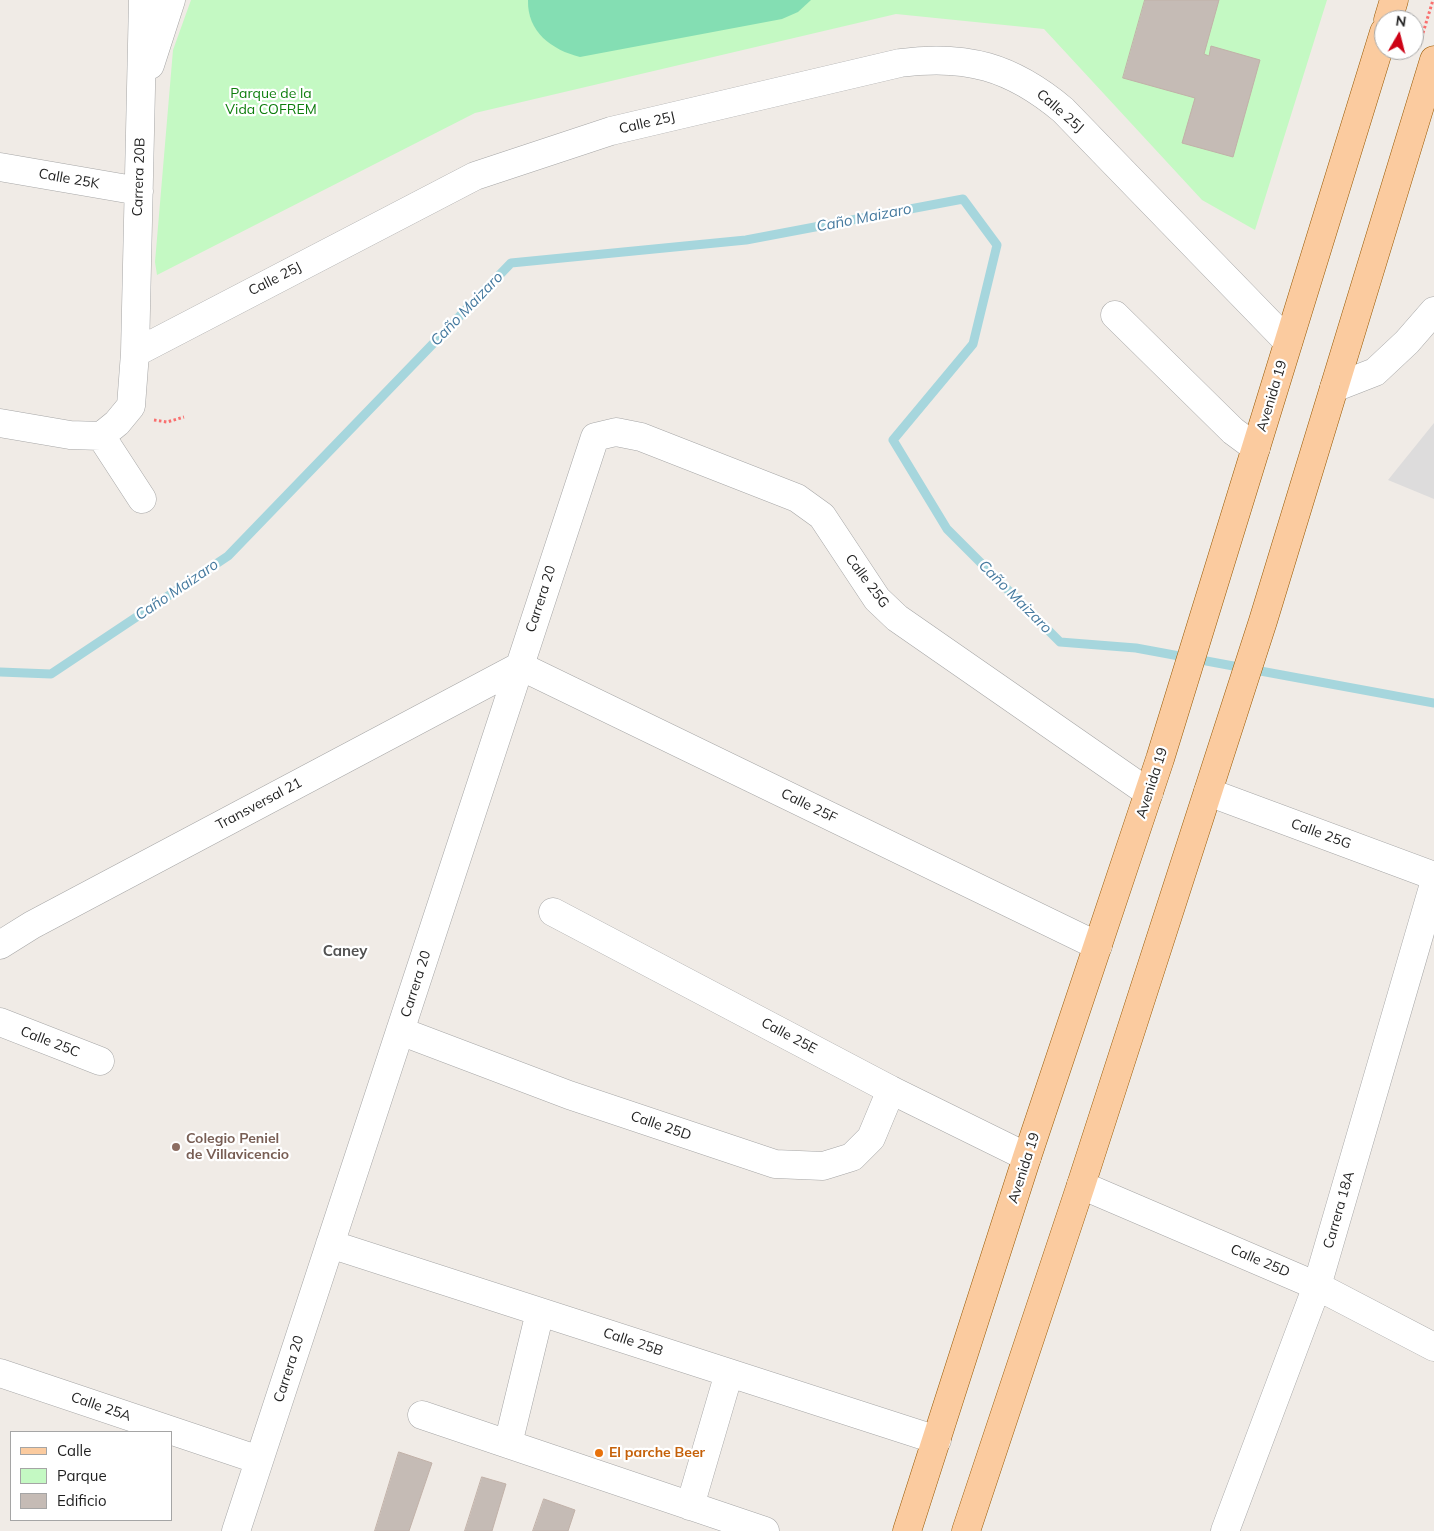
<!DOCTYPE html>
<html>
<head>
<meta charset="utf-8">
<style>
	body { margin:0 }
	#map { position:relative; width:1434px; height:1531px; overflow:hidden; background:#f0ebe6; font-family:Mulish,sans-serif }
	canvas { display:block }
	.legend { position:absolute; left:10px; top:1431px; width:162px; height:90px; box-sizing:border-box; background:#fff; border:1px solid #a5a5a5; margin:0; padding:6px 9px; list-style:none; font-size:15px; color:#1f1f1f }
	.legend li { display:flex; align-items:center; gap:10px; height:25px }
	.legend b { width:25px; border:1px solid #a5a5a5 }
	.north { position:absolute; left:1374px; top:10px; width:50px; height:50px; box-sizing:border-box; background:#fff; border:1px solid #a5a5a5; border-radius:50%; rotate:8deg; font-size:14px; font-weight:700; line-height:20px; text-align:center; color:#1f1f1f }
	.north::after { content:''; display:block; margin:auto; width:18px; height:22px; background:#cd0215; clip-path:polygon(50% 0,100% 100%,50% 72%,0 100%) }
</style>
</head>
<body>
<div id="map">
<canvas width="1434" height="1531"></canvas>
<ul class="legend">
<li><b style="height:6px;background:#fbcb9f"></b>Calle</li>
<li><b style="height:14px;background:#c4f9c3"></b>Parque</li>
<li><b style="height:14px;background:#c5bbb5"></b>Edificio</li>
</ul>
<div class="north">N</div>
</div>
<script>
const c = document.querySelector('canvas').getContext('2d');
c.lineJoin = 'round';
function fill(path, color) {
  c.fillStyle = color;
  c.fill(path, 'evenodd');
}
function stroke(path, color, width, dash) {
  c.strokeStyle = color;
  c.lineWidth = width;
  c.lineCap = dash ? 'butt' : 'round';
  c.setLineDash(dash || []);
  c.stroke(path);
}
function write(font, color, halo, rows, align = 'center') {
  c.font = font + ' Mulish,sans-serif';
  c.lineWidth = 4.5;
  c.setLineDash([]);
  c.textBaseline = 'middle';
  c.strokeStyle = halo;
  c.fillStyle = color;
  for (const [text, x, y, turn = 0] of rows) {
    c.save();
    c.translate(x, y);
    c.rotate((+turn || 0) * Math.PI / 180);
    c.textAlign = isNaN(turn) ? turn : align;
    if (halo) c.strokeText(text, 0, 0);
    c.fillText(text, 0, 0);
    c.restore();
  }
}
fill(new Path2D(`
	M1434 423V499L1388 480Z`), '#dddcdc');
fill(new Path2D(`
	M191 0H1327L1255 230 1202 200 1044 29 896 14 475 113 157 275 155 262 173 50Z`), '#c4f9c3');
fill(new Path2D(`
	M528 0H811L798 12 782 19 580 57C552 50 527 32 528 0Z`), '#84deb3');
stroke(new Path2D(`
	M0 672 51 674 228 556 511 263 746 240 963 199 997 245 973 344 893 440 947 529 1060 642 1136 648 1434 703`), '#a6d6dd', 9);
const building = new Path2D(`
	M1145 0H1219L1204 54 1209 56 1211 46 1260 60 1233 157 1182 143 1195 98 1123 78Z
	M399 1452 432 1463 409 1531H375Z
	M482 1477 506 1484 492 1531H465Z
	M544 1499 575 1510 568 1531H533Z`);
fill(building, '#c5bbb5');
stroke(building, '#c1b1a8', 1);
const minor = new Path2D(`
	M150 65 171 0
	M0 167 139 191
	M1115 315 1233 431 1256 448
	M135 353 475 176 611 131 900 63C966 54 1012 67 1063 110L1288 342
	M1334 388 1375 372 1407 342 1434 311
	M0 423 70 435 101 436 117 423 131 406 135 353 143 0
	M101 436 142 499
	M1208 792 1434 876
	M553 912 891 1090 1027 1157
	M0 945 32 925 520 666 1098 946
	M0 1022 100 1061
	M400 1031 569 1095 775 1164 823 1166 852 1157 871 1138 891 1090
	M1081 1185 1317 1286 1434 1347
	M330 1244 937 1440
	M0 1373 259 1460
	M422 1415 765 1531
	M508 1444 540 1312
	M690 1506 729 1373
	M236 1531 595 437 616 432 641 437 797 498 822 516 877 599 897 618 1149 793
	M1225 1531 1317 1286 1434 884`);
const major = new Path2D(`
	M1388 20 1394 0
	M907 1531 1027 1157 1160 759 1384 32
	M966 1531 1081 1185 1263 621 1434 60`);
stroke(minor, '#a6a6a6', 29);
stroke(major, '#995901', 29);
stroke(new Path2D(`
	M1423 33 1433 0
	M154 420 167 422 184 417`), '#f96f6e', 3, [2.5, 2.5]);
stroke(minor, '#fff', 28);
stroke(major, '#fbcb9f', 28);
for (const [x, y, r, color] of [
	[176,1147,5,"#8d6e63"],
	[599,1453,5,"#e8710a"]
]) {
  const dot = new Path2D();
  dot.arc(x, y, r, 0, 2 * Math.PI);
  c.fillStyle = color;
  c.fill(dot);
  stroke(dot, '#fff', 2);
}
write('14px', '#0e7e0d', '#fff', [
	["Parque de la",271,94],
	["Vida COFREM",271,110]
]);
write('14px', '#1f1f1f', '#fff', [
	["Calle 25J",1060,111,41],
	["Calle 25J",647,123,-13],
	["Carrera 20B",139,177,-88],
	["Calle 25K",69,179,10],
	["Calle 25J",275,279,-27],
	["Avenida 19",1272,396,-73],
	["Calle 25G",867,581,53],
	["Carrera 20",541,599,-72],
	["Avenida 19",1152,783,-72],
	["Transversal 21",259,804,-28],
	["Calle 25F",809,806,26],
	["Calle 25G",1321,834,20],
	["Carrera 20",416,984,-72],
	["Calle 25E",789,1036,28],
	["Calle 25C",50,1042,21],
	["Calle 25D",661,1126,19],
	["Avenida 19",1024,1168,-72],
	["Carrera 18A",1339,1210,-74],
	["Calle 25D",1260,1261,23],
	["Calle 25B",633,1342,18],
	["Carrera 20",289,1369,-72],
	["Calle 25A",101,1407,19]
]);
write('bold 14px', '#785e54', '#fff', [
	["Colegio Peniel",186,1139],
	["de Villavicencio",186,1155]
], 'left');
write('bold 14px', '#c56008', '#fff', [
	["El parche Beer",609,1453]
], 'left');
write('italic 15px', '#467a9f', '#fff', [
	["Caño Maizaro",864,218,-11],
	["Caño Maizaro",467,309,-46],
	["Caño Maizaro",177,590,-34],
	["Caño Maizaro",1015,597,45]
]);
write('bold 15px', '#525252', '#fff', [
	["Caney",345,951]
]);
</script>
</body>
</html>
